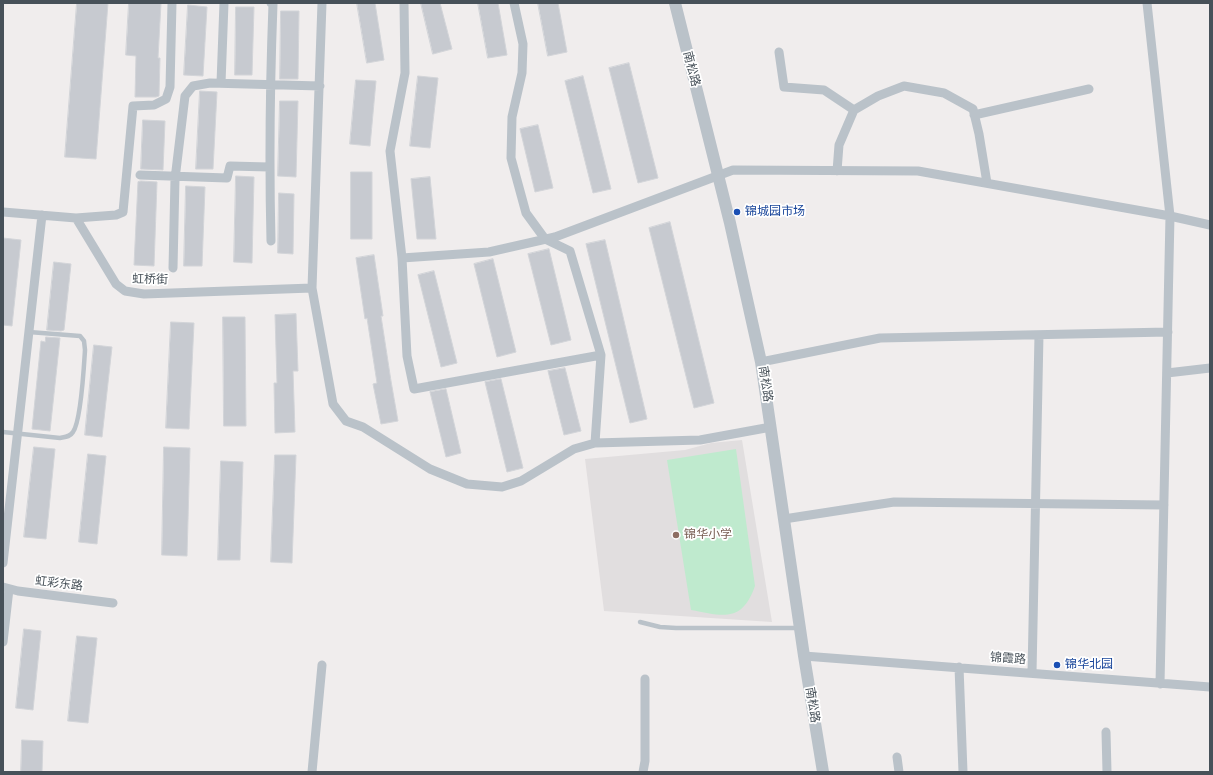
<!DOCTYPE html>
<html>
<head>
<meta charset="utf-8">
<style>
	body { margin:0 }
	#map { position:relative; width:1213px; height:775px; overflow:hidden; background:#f0eded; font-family:"Varela Round",sans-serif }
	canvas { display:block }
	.frame { position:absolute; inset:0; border:4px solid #475159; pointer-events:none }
</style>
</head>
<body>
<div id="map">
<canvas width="1213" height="775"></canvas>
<div class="frame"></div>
</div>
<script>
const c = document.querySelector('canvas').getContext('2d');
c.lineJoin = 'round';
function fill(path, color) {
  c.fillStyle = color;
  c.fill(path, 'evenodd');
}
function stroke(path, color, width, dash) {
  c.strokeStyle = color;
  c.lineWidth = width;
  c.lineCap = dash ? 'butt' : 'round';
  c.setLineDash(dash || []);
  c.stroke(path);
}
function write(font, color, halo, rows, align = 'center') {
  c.font = font + ' "Varela Round","Noto Sans SC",sans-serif';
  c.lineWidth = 3.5;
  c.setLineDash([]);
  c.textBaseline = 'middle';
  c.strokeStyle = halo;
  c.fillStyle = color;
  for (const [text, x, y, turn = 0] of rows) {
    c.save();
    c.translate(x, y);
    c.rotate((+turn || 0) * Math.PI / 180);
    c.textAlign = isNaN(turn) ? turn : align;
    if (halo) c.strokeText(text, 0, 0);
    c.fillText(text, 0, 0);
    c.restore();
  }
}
fill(new Path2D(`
	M742 440 772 622 604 611 585 459 685 450 711 443Z`), '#e1dedf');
fill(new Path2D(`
	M736 449 755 586C742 623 723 616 691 610L667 460Z`), '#bfeace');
const building = new Path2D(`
	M77 3H108L96 159 65 157Z
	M129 3H161L158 58H160L159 96 156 97H135L136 56 126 55Z
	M357 3H375L384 60 367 63Z
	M421 3H440L452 49 433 54Z
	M478 3H498L507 55 488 58Z
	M538 3H558L567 52 548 56Z
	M188 5 207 7 203 76 184 75Z
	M236 7H254L252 75H235Z
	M281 11H299L298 79H280Z
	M629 63 658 178 638 183 609 68Z
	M418 76 438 78 430 148 410 146Z
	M583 76 611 189 593 193 565 81Z
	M356 80 376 81 370 146 350 144Z
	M200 91 217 92 213 169H196Z
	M280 101H298L296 177 278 176Z
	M143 120 165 121 163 170 141 169Z
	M538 125 553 188 535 192 520 129Z
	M351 172H372V239H351Z
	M236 176 254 177 252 263 234 262Z
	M430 177 436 239H417L411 179Z
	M141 181 157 182 154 266 134 265 138 182Z
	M186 186 205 187 202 266H184Z
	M279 193 294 194 293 254 278 253Z
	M670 222 714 403 694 408 649 228Z
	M3 238 21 240 12 326 3 325Z
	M605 240 647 419 630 423 586 244Z
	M549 249 571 340 551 345 528 254Z
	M374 255 383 316H381L391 381 398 421 381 424 373 384 377 383 367 318 365 319 356 258Z
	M493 259 516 352 497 357 474 264Z
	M54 262 71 264 64 330 61 331 47 330Z
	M434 271 457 363 441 367 418 275Z
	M296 314 298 371H293L295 432 275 433 274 383H277L275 315Z
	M223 317H245L246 426H224Z
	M171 322 194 323 189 429 166 428Z
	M46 337 60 338 50 431 32 429 41 341 45 342Z
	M94 345 112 347 102 437 85 435Z
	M565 368 581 431 564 435 548 371Z
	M501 379 523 468 507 472 485 382Z
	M446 389 461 453 446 457 430 392Z
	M34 447 55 449 46 539 24 537Z
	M164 447 190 448 187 556 162 555Z
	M88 454 106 456 97 544 79 542Z
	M275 455H296L292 563 271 562Z
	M221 461 243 462 240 560H218Z
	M24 629 41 631 33 710 16 708Z
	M77 636 97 638 88 723 68 721Z
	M22 740 43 741 42 772H21Z`);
fill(building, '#c7cad0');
stroke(building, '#d2d4d8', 1);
stroke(new Path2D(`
	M3 432 60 438C65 437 70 437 73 432 81 421 84 366 85 350L84 341 80 336 29 332
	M640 622 660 627 676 628H798`), '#bac2c9', 4.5);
stroke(new Path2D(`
	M322 3 312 288 333 404 346 421 363 427 430 469 467 484 502 487 521 481 574 449 595 443 700 440 771 427
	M404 3 405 73 390 151 402 258 407 356 414 389 601 355 595 443
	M514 3 523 44 522 73 512 117 511 158 526 213 545 239 570 251 601 355
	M1147 3 1170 216 1160 684
	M779 52 784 87 824 90 854 110
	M221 83 224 3
	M974 115 1089 89
	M837 171 839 145 854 110 878 96 904 86 944 93 973 109 979 134 987 183
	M140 175 227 178 230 166 269 167
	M3 212 76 218 116 284 125 291 144 294 312 288
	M76 218 116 215 123 212 133 106 154 105 166 99 170 87 172 3
	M271 241C269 161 270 83 273 4L271 3
	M402 258 489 252 555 237 733 170 918 171 1170 216 1210 225
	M173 268 175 179 185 96 193 86 210 83 320 86
	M761 362 880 338 1168 332
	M1167 373 1210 368
	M784 519 894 502 1164 505
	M3 563 42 215
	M3 587 18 591 113 603
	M3 642 9 589
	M804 656 1210 687
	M959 667 963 772
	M1032 673 1039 335
	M1106 732 1107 772
	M897 757 899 772
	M312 772 322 665
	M643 772 645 761V679`), '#bac2c9', 9);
stroke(new Path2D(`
	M675 3 730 223 761 362 804 656 823 772`), '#bac2c9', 12);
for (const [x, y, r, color] of [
	[737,212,4,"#1a4fb4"],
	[676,535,4,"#8d6e63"],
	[1057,665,4,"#1a4fb4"]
]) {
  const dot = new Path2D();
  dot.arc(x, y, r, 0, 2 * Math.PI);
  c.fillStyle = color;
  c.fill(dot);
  stroke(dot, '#fff', 1.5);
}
write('12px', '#475159', '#fff', [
	["南松路",691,69,76],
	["虹桥街",150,280,1],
	["南松路",765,384,82],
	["虹彩东路",59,584,7],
	["锦霞路",1008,659,4],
	["南松路",812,705,81]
]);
write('12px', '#164399', '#fff', [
	["锦城园市场",745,212],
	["锦华北园",1065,665]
], 'left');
write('12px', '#785e54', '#fff', [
	["锦华小学",684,535]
], 'left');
</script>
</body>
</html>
